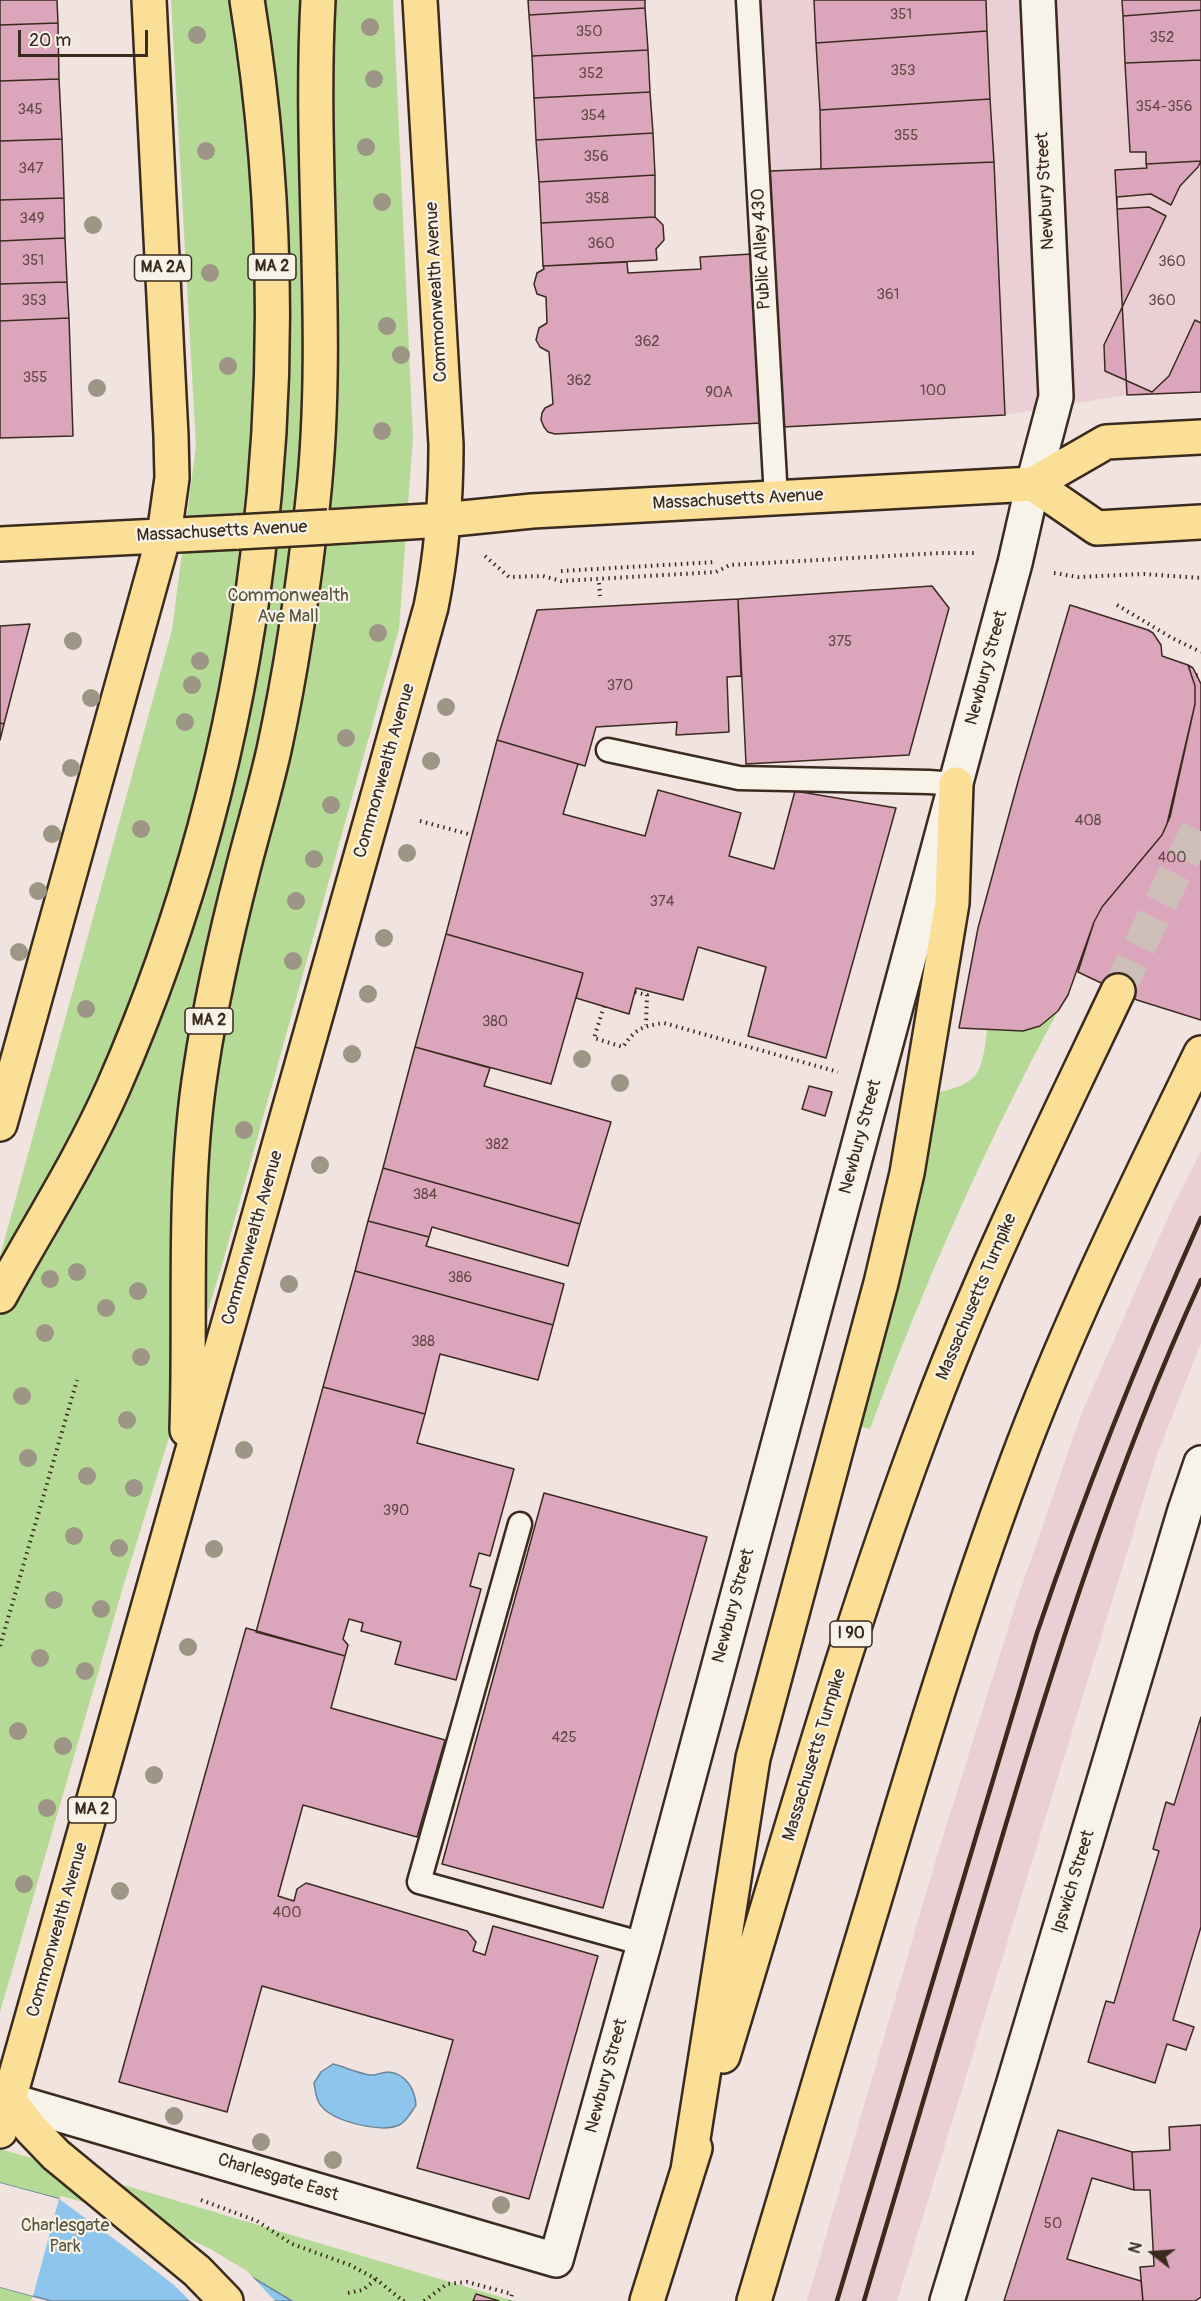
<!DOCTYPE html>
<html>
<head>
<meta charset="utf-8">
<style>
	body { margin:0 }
	#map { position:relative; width:1201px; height:2301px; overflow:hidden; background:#f1e3df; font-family:Pangolin,sans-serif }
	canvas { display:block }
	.north { position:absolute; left:1123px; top:2223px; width:60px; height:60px; -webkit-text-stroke:4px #f7f3e8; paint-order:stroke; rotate:287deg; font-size:16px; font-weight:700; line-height:24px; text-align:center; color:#3b2a1e }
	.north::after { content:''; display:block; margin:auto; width:21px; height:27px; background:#3b2a1e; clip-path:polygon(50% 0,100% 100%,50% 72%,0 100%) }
	.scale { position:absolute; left:18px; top:30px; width:130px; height:27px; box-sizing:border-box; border:3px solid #3b2a1e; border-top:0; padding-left:8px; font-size:18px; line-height:21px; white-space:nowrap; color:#3b2a1e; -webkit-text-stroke:4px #f7f3e8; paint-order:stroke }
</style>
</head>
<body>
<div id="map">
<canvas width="1201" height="2301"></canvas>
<div class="north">N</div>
<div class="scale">20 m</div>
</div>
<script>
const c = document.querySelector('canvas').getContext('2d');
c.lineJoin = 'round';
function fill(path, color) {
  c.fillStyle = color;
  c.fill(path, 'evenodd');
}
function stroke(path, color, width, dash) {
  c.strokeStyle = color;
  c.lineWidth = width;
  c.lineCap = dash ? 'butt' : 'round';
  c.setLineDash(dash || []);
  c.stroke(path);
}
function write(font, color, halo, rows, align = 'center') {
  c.font = font + ' Pangolin,sans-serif';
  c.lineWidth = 4.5;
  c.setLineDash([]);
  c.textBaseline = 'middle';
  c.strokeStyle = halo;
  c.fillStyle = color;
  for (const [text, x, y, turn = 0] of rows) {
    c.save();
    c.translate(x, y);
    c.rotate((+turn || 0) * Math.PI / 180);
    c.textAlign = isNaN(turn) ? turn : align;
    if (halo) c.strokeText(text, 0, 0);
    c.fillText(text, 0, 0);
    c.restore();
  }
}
fill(new Path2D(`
	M755 0H1201V392L1127 395 1005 415 783 427Z
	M1201 1151V1343L1157 1455 897 2301H807L936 1859 1017 1600 1082 1412 1174 1204Z`), '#ead0d4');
fill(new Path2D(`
	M171 0H393L413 437 399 629 222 1265 123 1587 0 2012V1256L172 630 196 446Z
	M1058 1011C984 1147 924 1285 870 1429L857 1425C888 1315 921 1205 939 1092 981 1083 982 1071 987 1030 1018 1032 1034 1033 1058 1011Z
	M0 2149 63 2167 514 2301H51L33 2296 31 2301H0Z`), '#b4da95');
const water = new Path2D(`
	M333 2064C345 2067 357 2073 370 2075 376 2076 382 2072 388 2072 406 2073 415 2090 416 2105 412 2111 407 2120 401 2124 384 2134 338 2122 324 2109 316 2102 316 2093 314 2083L321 2072Z
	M0 2183 127 2217 210 2252 292 2301H51L0 2287Z`);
fill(water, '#8dc5ec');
stroke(water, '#6c879a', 1.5);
fill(new Path2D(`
	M0 2183 59 2199 61 2196 128 2214 174 2231 212 2250 247 2271 275 2301H190L174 2285 125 2247 59 2199 33 2296 0 2287Z`), '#f1e3df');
const building = new Path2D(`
	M0 0H57L58 23 0 25Z
	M528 0H645V8L529 15Z
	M814 0H986L987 31 816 43Z
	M1122 0H1201V10L1123 16Z
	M645 8 648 50 532 56 529 15Z
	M1201 10V60L1125 63 1123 16Z
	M58 23 59 79 0 81V25Z
	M987 31 990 99 820 110 816 43Z
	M648 50 650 92 534 98 532 56Z
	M1201 60V161L1146 164V152H1130L1125 63Z
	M59 79 62 139 0 141V81Z
	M650 92 653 133 536 140 534 98Z
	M990 99 994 162 821 169 820 110Z
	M653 133 655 175 539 182 536 140Z
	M62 139 64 198 0 200V141Z
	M1201 161V392L1127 395 1115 170 1147 168 1146 164Z
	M1201 161V323L1195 320 1169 376 1152 392 1105 371 1104 345 1166 216 1149 207 1117 209V197L1151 194 1171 205 1180 186 1198 167Z
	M994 162 1005 415 783 427 770 171Z
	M655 175V217L541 223 539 182Z
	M64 198 65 238 0 241V200Z
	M655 217 663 225 664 240 656 249 657 260 543 266 541 223Z
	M65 238 67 282 0 284V241Z
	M752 254 761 423 555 434 548 432 544 427 541 420 542 413 545 408 553 404 549 352 540 347 536 340 539 328 547 323 546 297 537 294 534 284 537 273 544 269 543 266 627 262 628 273 701 269 700 257Z
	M67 282 69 318 0 321V284Z
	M69 318 73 436 0 438V321Z
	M932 586 949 608 909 755 746 764 738 599Z
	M738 599 741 676 727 677 729 732 676 735 677 722 596 727 585 766 497 740 537 610Z
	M1070 605 1148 630 1153 633 1161 645 1162 656 1188 665 1195 686V704L1170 817 1162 835 1102 907 1094 922 1068 995 1058 1011 1040 1026 1023 1031 959 1028 978 928 1019 778Z
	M30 624 4 724 0 723V626Z
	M1188 665 1193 668 1201 684V1020L1137 1000 1078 972 1094 922 1102 907 1162 835 1167 824 1195 704V686Z
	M0 723 4 724 0 740Z
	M497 740 578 764 563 814 645 836 658 790 741 813 729 856 774 869 795 791 896 808 826 1058 748 1036 766 967 698 947 683 1000 636 988 629 1014 576 998 583 973 446 934Z
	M446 934 583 973 551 1084 415 1047Z
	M415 1047 490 1068 484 1086 611 1122 580 1224 383 1168Z
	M809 1086 832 1092 825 1116 802 1109Z
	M383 1168 580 1224 568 1266 432 1227 429 1237 368 1221Z
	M368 1221 429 1237 426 1246 564 1284 553 1325 355 1271Z
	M355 1271 553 1325 538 1380 440 1354 425 1414 323 1387Z
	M323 1387 425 1414 417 1443 514 1469 490 1556 479 1553 470 1586 481 1589 456 1680 395 1664 401 1642 361 1631 363 1623 349 1619 343 1639 348 1645 345 1656 256 1632Z
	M544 1493 707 1537 603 1908 442 1864Z
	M246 1628 345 1656 331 1708 445 1740 417 1837 303 1805 278 1896 294 1901 297 1889 306 1883 467 1931 476 1942 473 1951 485 1955 493 1926 598 1956 529 2199 417 2168 453 2040 262 1986 227 2112 119 2082Z
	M1201 1717V1927L1173 2020 1194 2027 1186 2050 1167 2044 1155 2083 1088 2062 1106 2001 1114 2003 1159 1851 1153 1849 1166 1802 1174 1805Z
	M1201 2125V2297L1195 2301H1143L1140 2267 1154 2266 1150 2190H1134L1132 2152 1170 2150 1169 2127Z
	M1058 2130 1132 2152 1134 2190 1092 2178 1067 2259 1141 2281 1143 2301H1004Z
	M476 2294 499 2301H473Z`);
fill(building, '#dba5bc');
stroke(building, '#3b2a1e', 1.5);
stroke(new Path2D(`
	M1118 991 1173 877 1201 824`), '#cdbeb8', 33, [33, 16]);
const service = new Path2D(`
	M748 0 776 498
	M608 750 739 778 929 782 956 784
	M520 1524 419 1882 644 1944`);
const minor = new Path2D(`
	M9 2100 556 2260 644 1944 1015 563 1033 484
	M947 2301 1014 2082 1185 1510 1201 1463`);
const secondary = new Path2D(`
	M1033 484 1056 397 1038 0`);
const primary = new Path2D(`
	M1033 484 1097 528 1201 522
	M328 527 443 520 532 511 1033 484 1106 442 1201 437
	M0 544 238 532
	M0 1124 164 535 172 478 171 436 149 0
	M0 1296C38 1227 81 1160 113 1088 262 749 306 364 247 0
	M187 1430C191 1309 182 1188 201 1068 211 1001 226 935 243 869 253 830 265 790 274 750 292 667 304 584 313 500 331 333 309 167 318 0
	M0 2131 376 803 431 607C442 553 446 500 446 445L420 0`);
const trunk = new Path2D(`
	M9 2100 31 2129 56 2155 197 2271 226 2301`);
const motorway = new Path2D(`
	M723 2056C789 1839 850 1620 931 1408 985 1265 1053 1128 1118 991
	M688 2170 753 1758 881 1283 907 1173 952 903 956 784
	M647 2301 695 2148
	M754 2301C794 2167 834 2032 875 1898 918 1753 962 1609 1015 1467 1068 1324 1135 1189 1201 1053`);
stroke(service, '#3b2a1e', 27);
stroke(minor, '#3b2a1e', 38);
stroke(secondary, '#3b2a1e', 38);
stroke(primary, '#3b2a1e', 38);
stroke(trunk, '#3b2a1e', 38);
stroke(motorway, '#3b2a1e', 38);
stroke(new Path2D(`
	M485 556 509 577 543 576 561 581 716 572 730 565 940 553H977
	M561 571 716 562
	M1054 573 1078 577 1144 574 1201 578
	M599 583 600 596
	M1117 605 1172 638 1201 652
	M1196 675H1201
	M420 821 472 835
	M635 992 647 995 646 1025
	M604 1006 594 1038 623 1047C635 1029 642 1026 664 1023L838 1072
	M0 1646 77 1380
	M201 2200 257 2221 292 2244 350 2265 376 2279 403 2301H409
	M348 2293 363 2290 376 2279
	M424 2301 447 2284 467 2282 512 2294 510 2301`), '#3b2a1e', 4, [1.5, 4.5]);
stroke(service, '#f7f3e8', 22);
stroke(minor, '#f7f3e8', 33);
stroke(secondary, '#f7f3e8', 33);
stroke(primary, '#fbdf96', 33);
stroke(trunk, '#fbdf96', 33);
stroke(motorway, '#fbdf96', 33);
stroke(new Path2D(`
	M837 2301 1037 1633C1085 1491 1140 1354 1201 1218
	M864 2301C906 2158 949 2014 992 1871 1051 1671 1114 1470 1201 1280`), '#3b2a1e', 4.5);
const primaryBridge = new Path2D(`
	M238 532 328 527`);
stroke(primaryBridge, '#3b2a1e', 38, []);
stroke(primaryBridge, '#fbdf96', 33);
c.fillStyle = '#9d9585';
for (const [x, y] of [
	[370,27],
	[197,35],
	[374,79],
	[366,147],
	[206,151],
	[382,202],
	[93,225],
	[210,273],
	[387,326],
	[401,355],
	[228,366],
	[97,388],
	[382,431],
	[378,633],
	[73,641],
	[200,661],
	[192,685],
	[91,698],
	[446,707],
	[185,722],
	[346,738],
	[431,761],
	[71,768],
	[331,805],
	[141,829],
	[52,834],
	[407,853],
	[314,859],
	[38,891],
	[296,901],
	[384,938],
	[19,952],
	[293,961],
	[368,994],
	[86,1009],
	[352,1054],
	[582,1059],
	[620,1083],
	[244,1130],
	[320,1165],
	[77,1272],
	[50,1279],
	[289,1284],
	[138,1291],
	[106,1308],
	[45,1333],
	[141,1357],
	[22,1396],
	[127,1420],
	[244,1450],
	[28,1458],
	[87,1476],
	[134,1488],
	[74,1536],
	[119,1548],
	[214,1549],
	[54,1600],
	[101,1609],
	[188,1647],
	[40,1658],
	[85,1671],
	[18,1731],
	[63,1746],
	[154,1775],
	[47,1808],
	[24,1884],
	[120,1891],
	[174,2116],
	[261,2142],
	[333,2160],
	[501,2205]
]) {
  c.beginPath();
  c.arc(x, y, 9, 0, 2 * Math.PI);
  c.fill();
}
write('15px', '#634946', null, [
	["351",901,15],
	["350",589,32],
	["352",1162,38],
	["353",903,71],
	["352",591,74],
	["354-356",1164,107],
	["345",30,110],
	["354",593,116],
	["355",906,136],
	["356",596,157],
	["347",31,169],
	["358",597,199],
	["349",32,219],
	["360",601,244],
	["351",33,261],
	["360",1172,262],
	["361",888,295],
	["353",34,301],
	["360",1162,301],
	["362",647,342],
	["355",35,378],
	["362",579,381],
	["100",933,391],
	["90A",719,393],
	["375",840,642],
	["370",620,686],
	["408",1088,821],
	["400",1172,858],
	["374",662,902],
	["380",495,1022],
	["382",497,1145],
	["384",425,1195],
	["386",460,1278],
	["388",423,1342],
	["390",396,1511],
	["425",564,1738],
	["400",287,1913],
	["50",1053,2224]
]);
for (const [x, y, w] of [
	[272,267,48],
	[163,268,57],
	[209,1021,48],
	[851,1634,42],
	[92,1810,48]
]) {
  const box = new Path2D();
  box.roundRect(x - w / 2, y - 13, w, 26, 4.5);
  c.fillStyle = '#f7f3e8';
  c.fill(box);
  stroke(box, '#3b2a1e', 1.5);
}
write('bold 16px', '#3b2a1e', null, [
	["MA 2",272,267],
	["MA 2A",163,268],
	["MA 2",209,1021],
	["I 90",851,1634],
	["MA 2",92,1810]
]);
write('18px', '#3b2a1e', '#f7f3e8', [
	["Newbury Street",1046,191,-93],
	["Public Alley 430",762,249,-93],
	["Commonwealth Avenue",437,292,-93],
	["Massachusetts Avenue",738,500,-3],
	["Massachusetts Avenue",222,532,-3],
	["Newbury Street",987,668,-75],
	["Commonwealth Avenue",385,771,-74],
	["Newbury Street",861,1137,-75],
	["Commonwealth Avenue",253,1238,-74],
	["Massachusetts Turnpike",977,1297,-67],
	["Newbury Street",734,1606,-75],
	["Massachusetts Turnpike",815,1755,-73],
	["Ipswich Street",1074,1882,-73],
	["Commonwealth Avenue",58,1930,-74],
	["Newbury Street",607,2076,-75],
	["Charlesgate East",278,2178,17]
]);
write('18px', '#59563c', '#f7f3e8', [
	["Commonwealth",288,596],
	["Ave Mall",288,617],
	["Charlesgate",65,2226],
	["Park",65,2247]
]);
</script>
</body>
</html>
